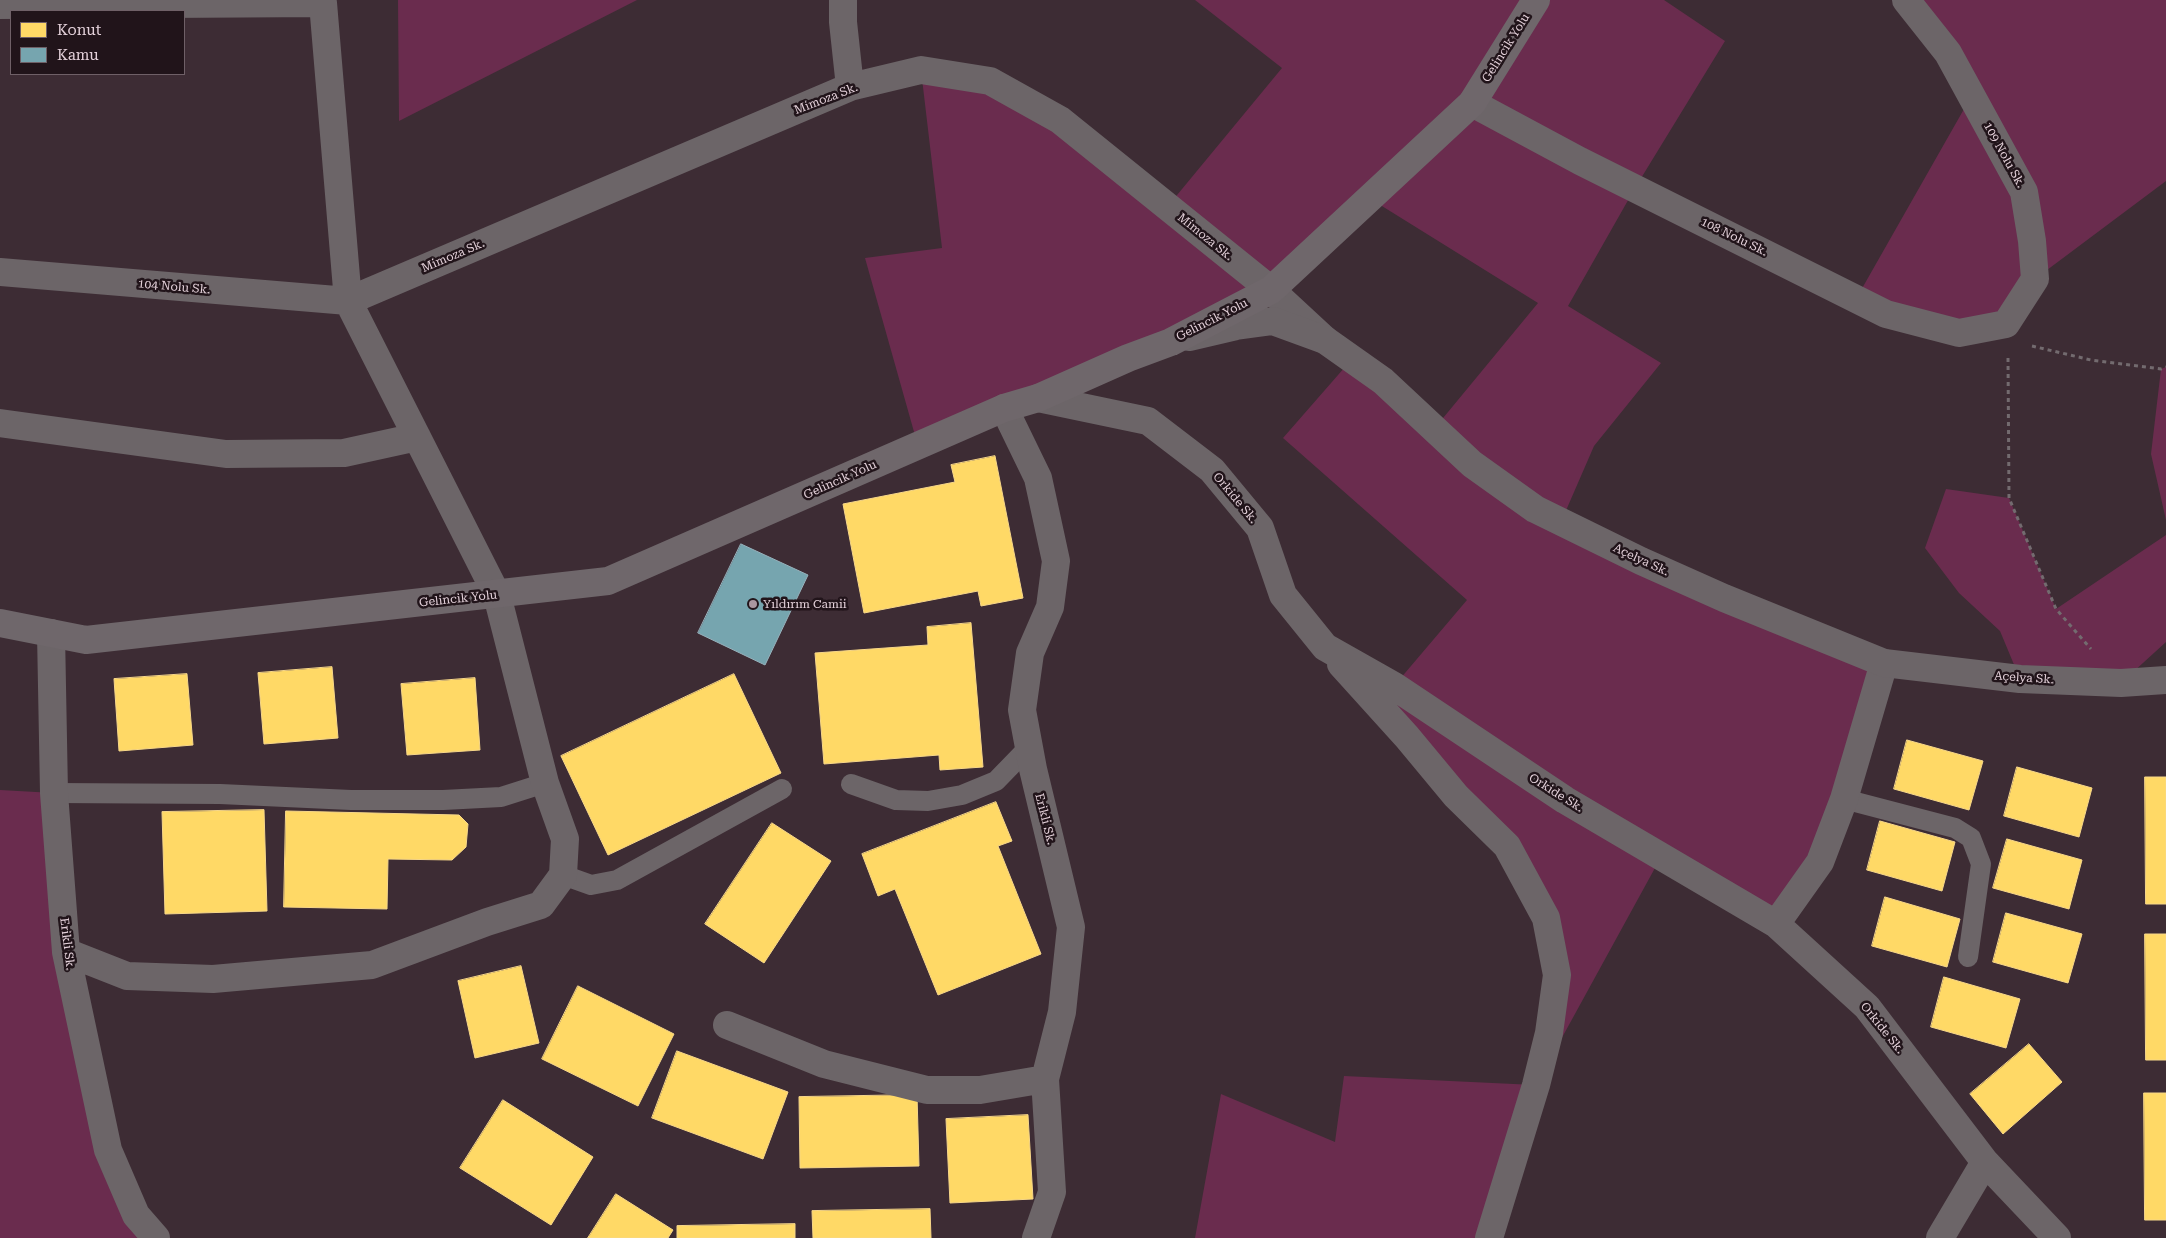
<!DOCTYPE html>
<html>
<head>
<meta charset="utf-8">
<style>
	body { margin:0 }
	#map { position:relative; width:2166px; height:1238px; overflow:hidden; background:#3d2c34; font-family:"Roboto Serif",serif }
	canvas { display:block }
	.legend { position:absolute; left:10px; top:10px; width:175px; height:65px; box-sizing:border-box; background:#21141a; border:1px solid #6f6067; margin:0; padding:6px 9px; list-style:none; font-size:15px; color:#e4d1da }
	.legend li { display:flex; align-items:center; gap:10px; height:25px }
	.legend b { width:25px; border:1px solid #6f6067 }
</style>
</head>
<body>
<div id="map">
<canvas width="2166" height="1238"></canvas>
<ul class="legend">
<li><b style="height:14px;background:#ffd966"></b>Konut</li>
<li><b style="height:14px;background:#76a5af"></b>Kamu</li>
</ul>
</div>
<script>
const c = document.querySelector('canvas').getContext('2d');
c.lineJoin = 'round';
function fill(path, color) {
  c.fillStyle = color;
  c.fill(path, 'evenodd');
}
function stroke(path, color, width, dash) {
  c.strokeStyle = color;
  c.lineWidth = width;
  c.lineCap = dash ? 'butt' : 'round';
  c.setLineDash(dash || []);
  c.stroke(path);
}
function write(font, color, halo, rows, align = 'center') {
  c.font = font + ' "Roboto Serif",serif';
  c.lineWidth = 5;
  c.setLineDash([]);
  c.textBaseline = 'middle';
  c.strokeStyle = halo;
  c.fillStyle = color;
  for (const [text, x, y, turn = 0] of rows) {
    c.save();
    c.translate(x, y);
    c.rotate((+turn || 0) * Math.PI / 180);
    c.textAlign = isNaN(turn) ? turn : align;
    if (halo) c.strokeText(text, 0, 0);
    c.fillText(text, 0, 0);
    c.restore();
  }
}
fill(new Path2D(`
	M398 0H637L399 121Z
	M1195 0H1664L1725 41 1635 188 1568 306 1661 363 1594 446 1561 522 1884 663 1844 799 1776 924 1661 857 1536 1085 1489 1238H1195L1221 1094 1335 1142 1344 1076 1535 1085 1557 975 1507 846 1325 647 1394 686 1467 600 1283 438 1352 359 1434 429 1538 303 1369 198 1271 290 918 446 865 258 942 248 921 70 990 81 1168 206 1282 68Z
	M1906 0H2166V181L2035 279 2006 324 1959 333 1856 299 1968 102Z
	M2166 367V520L2151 454 2161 369Z
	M1946 489 2009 498 2056 609 2166 535V642L2121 683 2020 679 2000 631 1959 593 1925 548Z
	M0 790 54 793 108 1150 156 1238H0Z`), '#6a2c4e');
const homes = new Path2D(`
	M995 456 1023 598 981 606 978 591 864 613 843 504 955 482 951 465Z
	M971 623 983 767 940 770 939 755 824 764 815 653 928 645 927 627Z
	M332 667 338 738 264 744 258 673Z
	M187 674 193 745 119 751 114 679Z
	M734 674 781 773 608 855 561 756Z
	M475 678 480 750 407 755 401 684Z
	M1907 740 1983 761 1969 810 1894 789Z
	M2017 767 2092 788 2079 837 2004 816Z
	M2145 777H2166V904H2146Z
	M996 802 1012 841 998 846 1041 954 938 995 895 889 878 896 862 854Z
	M264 810 267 911 165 914 162 812Z
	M286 811 459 815 468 824 466 847 452 860 388 859 387 909 284 907Z
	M1880 821 1955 842 1942 891 1867 870Z
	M772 823 831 861 764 963 705 924Z
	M2007 839 2082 860 2069 909 1993 888Z
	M1885 897 1960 919 1947 967 1872 946Z
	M2006 913 2082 934 2068 983 1993 962Z
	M2145 934H2166V1060H2146Z
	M521 966 539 1043 475 1058 458 981Z
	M1944 977 2020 999 2006 1048 1931 1027Z
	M578 986 674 1034 638 1106 542 1059Z
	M2029 1044 2062 1082 2003 1134 1970 1094Z
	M677 1051 788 1092 763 1159 652 1118Z
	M2144 1093H2166V1220H2145Z
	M917 1095 919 1166 800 1168 799 1097Z
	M503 1100 593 1157 551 1225 460 1168Z
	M1028 1115 1033 1199 950 1203 946 1119Z
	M616 1194 673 1230 668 1238H588Z
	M930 1209 931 1238H813L812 1211Z
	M795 1224V1238H677V1226Z`);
fill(homes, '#ffd966');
stroke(homes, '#f7d789', 1);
const public = new Path2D(`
	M741 544 808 575 765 665 698 633Z`);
fill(public, '#76a5af');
stroke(public, '#97b2bc', 1);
stroke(new Path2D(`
	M2032 346 2091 360 2161 369 2166 367
	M2008 358 2009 498 2056 609 2091 649`), '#736b6f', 3, [4, 4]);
stroke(new Path2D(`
	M851 784 896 800 928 801 962 795 996 781 1029 747
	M54 793 220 794 351 800H443L501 797 545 783
	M1844 799 1955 828 1971 838 1981 864 1968 957
	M563 875 591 885 617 880 782 789`), '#6c6568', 20);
stroke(new Path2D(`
	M843 0V22L850 87
	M0 5 323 3 348 301 497 595 545 783 565 839 563 875 541 905 487 922 372 965 213 979 127 976 66 952
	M1472 103 1580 161 1886 314 1959 333 2006 324 2035 279 2032 241 2024 192 1948 53 1906 0
	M0 272 348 301 850 87 921 70 990 81 1060 120 1271 290 1325 340
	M1038 398 1148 421 1212 470 1260 528 1283 595 1325 647 1394 686 1565 800 1776 924 1867 1007 1985 1162 2057 1238
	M1004 408 1038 478 1056 561 1050 607 1030 653 1022 710 1033 769 1071 927 1062 1012 1045 1079 1052 1192 1036 1238
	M0 423 226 454 344 453 417 437
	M51 633 54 793 66 952 108 1150 136 1215 156 1238
	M1341 664 1407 737 1456 796 1507 846 1546 918 1557 975 1549 1033 1536 1085 1489 1238
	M1776 924 1820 862 1844 799 1884 663
	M727 1025 824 1064 927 1090H980L1045 1079
	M1940 1238 1985 1162`), '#6c6568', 28);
stroke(new Path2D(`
	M1189 337 1236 326 1273 321 1325 340 1383 381 1472 464 1535 509 1641 561 1724 598 1884 663 2020 679 2121 683 2166 680`), '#6c6568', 28);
stroke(new Path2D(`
	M0 623 86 640 608 581 1004 408 1038 398 1128 358 1171 342 1271 290 1472 103 1536 0`), '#6f676b', 28);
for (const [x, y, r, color] of [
	[753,604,5,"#aa97a0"]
]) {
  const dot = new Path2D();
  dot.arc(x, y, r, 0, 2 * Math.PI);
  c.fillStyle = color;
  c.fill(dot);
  stroke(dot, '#21141a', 2);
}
write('12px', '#e4d1da', '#21141a', [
	["Gelincik Yolu",1506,48,-58],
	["Mimoza Sk.",826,99,-21],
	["109 Nolu Sk.",2004,155,61],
	["Mimoza Sk.",1205,237,39],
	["108 Nolu Sk.",1734,237,26],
	["Mimoza Sk.",453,256,-23],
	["104 Nolu Sk.",174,287,5],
	["Gelincik Yolu",1212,320,-27],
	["Gelincik Yolu",840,480,-24],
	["Orkide Sk.",1235,498,50],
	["Açelya Sk.",1641,560,25],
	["Gelincik Yolu",458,599,-6],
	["Açelya Sk.",2024,678,4],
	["Orkide Sk.",1556,793,32],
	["Erikli Sk.",1045,819,76],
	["Erikli Sk.",67,944,83],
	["Orkide Sk.",1882,1028,51]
]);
write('12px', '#e4d1da', '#21141a', [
	["Yıldırım Camii",763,604]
], 'left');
</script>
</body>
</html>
